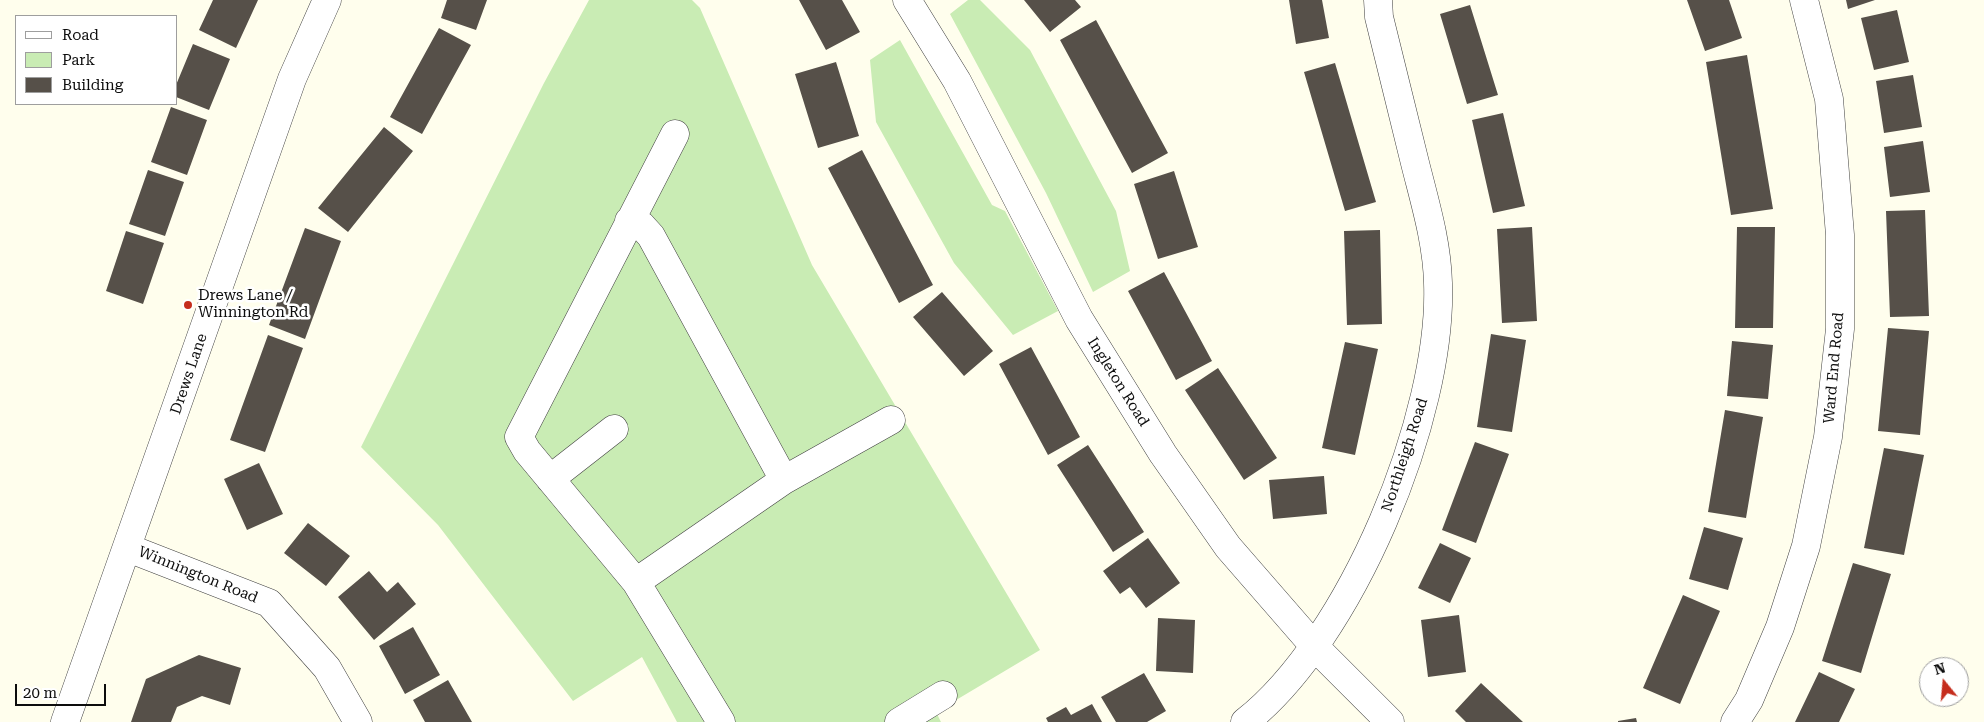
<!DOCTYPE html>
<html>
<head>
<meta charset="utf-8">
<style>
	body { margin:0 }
	#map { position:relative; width:1984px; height:722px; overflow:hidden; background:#fffeed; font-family:"Roboto Serif",serif }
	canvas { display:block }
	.legend { position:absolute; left:15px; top:15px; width:162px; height:90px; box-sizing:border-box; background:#fff; border:1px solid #9e9e9e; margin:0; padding:6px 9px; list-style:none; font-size:15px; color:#0d0d0d }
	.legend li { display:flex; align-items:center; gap:10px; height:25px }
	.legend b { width:25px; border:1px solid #9e9e9e }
	.north { position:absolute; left:1919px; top:657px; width:50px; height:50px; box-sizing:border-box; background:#fff; border:1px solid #9e9e9e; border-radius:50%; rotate:343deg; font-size:14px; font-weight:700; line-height:20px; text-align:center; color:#0d0d0d }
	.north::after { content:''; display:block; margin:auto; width:18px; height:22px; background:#c52d1d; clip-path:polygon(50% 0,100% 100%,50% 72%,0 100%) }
	.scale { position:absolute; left:15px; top:684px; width:91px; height:22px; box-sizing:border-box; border:2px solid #0d0d0d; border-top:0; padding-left:6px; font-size:15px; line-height:18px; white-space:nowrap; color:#0d0d0d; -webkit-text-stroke:4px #fff; paint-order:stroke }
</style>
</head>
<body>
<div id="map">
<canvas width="1984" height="722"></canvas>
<ul class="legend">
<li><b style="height:6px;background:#fff"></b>Road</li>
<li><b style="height:14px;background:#c9ecb4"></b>Park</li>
<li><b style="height:14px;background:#565049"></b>Building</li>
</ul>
<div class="north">N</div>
<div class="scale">20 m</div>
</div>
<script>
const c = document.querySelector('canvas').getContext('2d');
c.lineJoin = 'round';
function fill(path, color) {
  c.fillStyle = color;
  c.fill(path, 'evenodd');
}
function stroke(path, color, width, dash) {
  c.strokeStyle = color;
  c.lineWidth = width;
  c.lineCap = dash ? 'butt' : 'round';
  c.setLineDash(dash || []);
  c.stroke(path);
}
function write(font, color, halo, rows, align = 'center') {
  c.font = font + ' "Roboto Serif",serif';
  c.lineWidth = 5;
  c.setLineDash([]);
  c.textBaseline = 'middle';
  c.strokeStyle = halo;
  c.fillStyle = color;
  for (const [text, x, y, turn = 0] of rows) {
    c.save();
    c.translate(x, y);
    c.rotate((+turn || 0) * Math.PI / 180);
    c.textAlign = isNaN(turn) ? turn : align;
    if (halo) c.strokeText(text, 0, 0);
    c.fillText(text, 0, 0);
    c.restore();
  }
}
fill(new Path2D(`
	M589 0H692L700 8 812 265 1040 650 936 712 941 722H677L642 657 573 701 438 525 361 447 544 83Z
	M968 0H980L1030 50 1116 211 1130 271 1093 292 1046 193 950 14Z
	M900 40 992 205 1005 211 1058 311 1013 335 954 263 876 122 870 60Z`), '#c9ecb4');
fill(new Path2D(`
	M213 0H258L236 48 199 30Z
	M447 0H487L476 30 441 18Z
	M799 0H842L860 32 826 50Z
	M1024 0H1075L1081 7 1050 32Z
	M1289 0H1322L1329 38 1296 44Z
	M1687 0H1729L1742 38 1705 51Z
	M1846 0H1875L1848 9Z
	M1470 5 1498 95 1467 104 1440 14Z
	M1897 10 1909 62 1874 70 1861 18Z
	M1096 20 1168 153 1132 173 1060 40Z
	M439 28 471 45 422 134 390 117Z
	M193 44 230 59 209 110 176 97V85Z
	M1747 55 1773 209 1731 215 1706 62Z
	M836 62 859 136 818 148 795 74Z
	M1335 63 1376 202 1345 211 1304 72Z
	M1913 75 1922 127 1884 133 1876 81Z
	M171 107 207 120 187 175 151 162Z
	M1503 113 1525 206 1493 213 1472 120Z
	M384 127 413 151 348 232 318 208Z
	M1923 141 1930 192 1890 197 1884 147Z
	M862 150 933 285 899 303 828 168Z
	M148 170 184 182 165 236 129 224Z
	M1174 171 1198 247 1158 259 1134 184Z
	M1925 210 1929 316 1890 317 1886 211Z
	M1532 227 1537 321 1502 323 1497 229Z
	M1737 227H1775L1773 328H1735Z
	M305 228 341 241 305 339 269 325Z
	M1380 230 1382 324 1347 325 1344 231Z
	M126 231 164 243 143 304 106 291Z
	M1164 272 1212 361 1176 380 1128 291Z
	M942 292 993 351 964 376 913 317Z
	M1888 328 1929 331 1920 435 1878 431Z
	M1491 334 1526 340 1512 432 1477 427Z
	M268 335 303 348 265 452 230 440Z
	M1732 341 1773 345 1768 399 1727 396Z
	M1345 342 1378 349 1355 455 1322 448Z
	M1031 347 1080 437 1048 455 999 364Z
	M1218 368 1277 458 1244 480 1185 390Z
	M1725 410 1763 417 1746 518 1708 512Z
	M1475 442 1509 454 1476 543 1442 530Z
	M1088 445 1144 532 1113 552 1057 465Z
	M1884 448 1924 455 1904 555 1864 548Z
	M259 463 283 514 247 530 224 479Z
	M1324 476 1327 514 1273 519 1269 480Z
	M308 523 350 556 326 586 284 553Z
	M1704 527 1743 538 1728 590 1689 579Z
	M1148 538 1180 583 1146 608 1130 587 1120 594 1103 571Z
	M1440 543 1471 558 1450 603 1418 588Z
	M1853 563 1891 574 1861 673 1822 661Z
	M369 571 387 592 398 582 416 604 374 640 338 597Z
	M1683 595 1720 611 1680 704 1643 688Z
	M1459 615 1466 672 1428 677 1421 620Z
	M1158 618 1195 620 1193 673 1156 671Z
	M413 627 440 675 405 694 379 646Z
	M199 655 241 668 230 705 202 696 177 707 171 722H131L146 679Z
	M1819 672 1855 689 1839 722H1795Z
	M1144 673 1166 711 1147 722H1116L1101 697Z
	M448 680 472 722H425L413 700Z
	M1481 683 1523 722H1466L1455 711Z
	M1092 704 1102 722H1048L1046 718 1066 707 1071 715Z
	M1636 718 1637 722H1618V721Z`), '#565049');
const street = new Path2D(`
	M907 0 957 81 1079 319 1163 454 1228 547 1315 647 1390 722
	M675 134 519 437 527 451 636 582 721 722
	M629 221 641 225 651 236 784 480 891 420
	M550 479 614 429
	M128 548 269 603 327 668 358 722
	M636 582 784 480
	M65 722 292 79 327 0
	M899 722 943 695
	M1245 722C1351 639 1443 416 1438 283 1437 242 1425 203 1415 163 1403 114 1391 66 1379 17L1378 0
	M1735 722 1749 700 1780 627 1806 546 1828 437 1840 329V235L1829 99 1804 0`);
stroke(street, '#404040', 29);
stroke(street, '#fff', 28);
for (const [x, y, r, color] of [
	[188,305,5,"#c52d1d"]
]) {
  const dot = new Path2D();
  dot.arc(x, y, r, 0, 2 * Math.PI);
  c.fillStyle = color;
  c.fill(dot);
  stroke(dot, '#fff', 2);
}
write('15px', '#0d0d0d', '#fff', [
	["Drews Lane /",198,296],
	["Winnington Rd",198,313]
], 'left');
write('15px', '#0d0d0d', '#fff', [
	["Ward End Road",1834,368,-85],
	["Drews Lane",189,374,-71],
	["Ingleton Road",1118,382,58],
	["Northleigh Road",1405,455,-72],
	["Winnington Road",198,575,22]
]);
</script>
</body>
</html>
